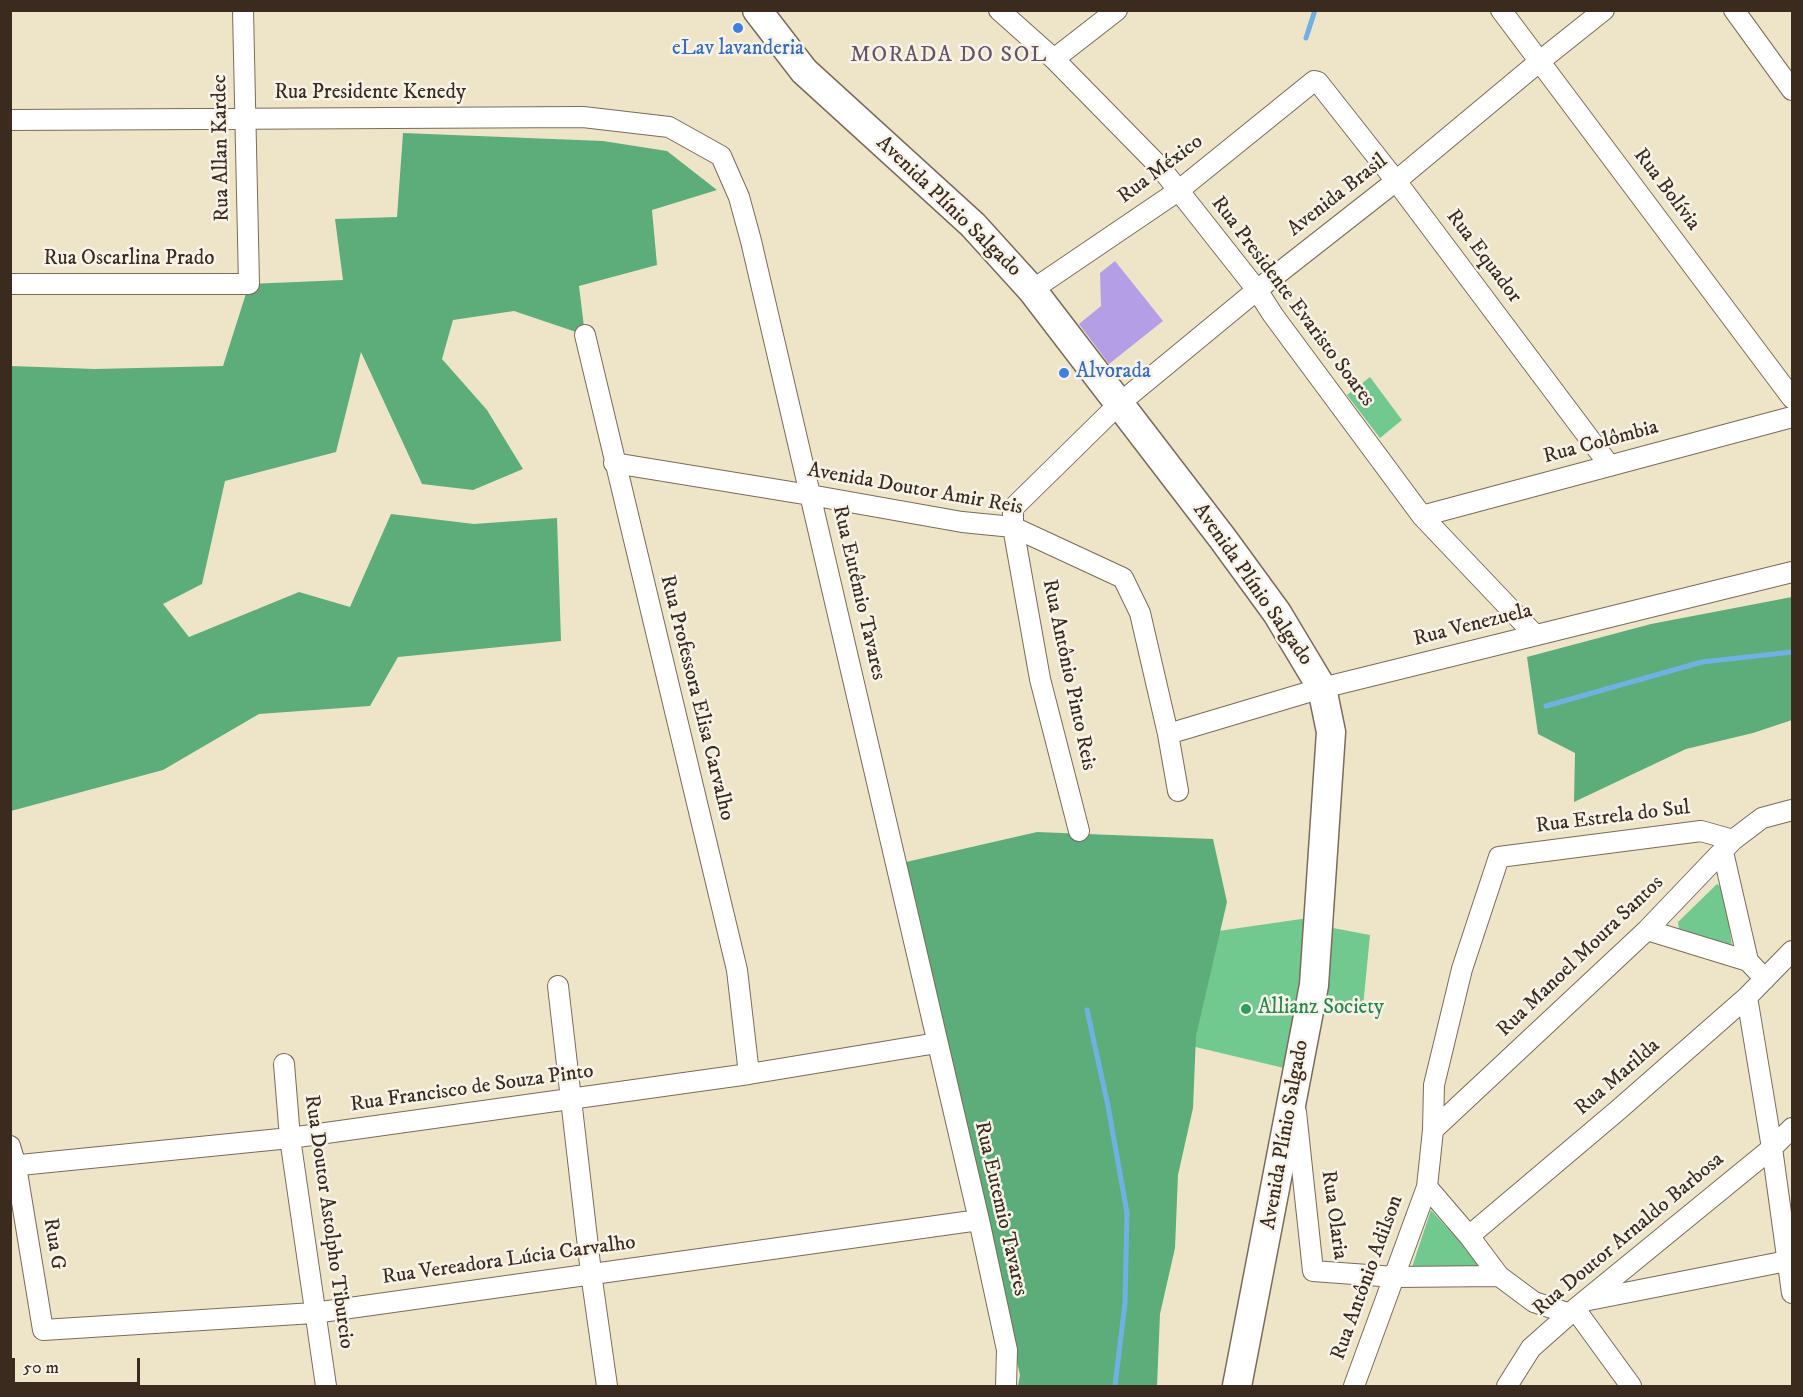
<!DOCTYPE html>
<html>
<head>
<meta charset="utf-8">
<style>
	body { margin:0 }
	#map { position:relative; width:1803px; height:1397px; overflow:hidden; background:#eee5c9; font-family:"IM FELL DW Pica",serif }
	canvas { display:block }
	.frame { position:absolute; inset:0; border:12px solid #3b2a1e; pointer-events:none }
	.scale { position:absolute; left:12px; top:1358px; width:128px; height:27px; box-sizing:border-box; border:3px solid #3b2a1e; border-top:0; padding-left:8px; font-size:18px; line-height:21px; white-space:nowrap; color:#3b2a1e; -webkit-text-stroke:4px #f7f3e8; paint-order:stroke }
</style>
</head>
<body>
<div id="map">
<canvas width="1803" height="1397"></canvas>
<div class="frame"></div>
<div class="scale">50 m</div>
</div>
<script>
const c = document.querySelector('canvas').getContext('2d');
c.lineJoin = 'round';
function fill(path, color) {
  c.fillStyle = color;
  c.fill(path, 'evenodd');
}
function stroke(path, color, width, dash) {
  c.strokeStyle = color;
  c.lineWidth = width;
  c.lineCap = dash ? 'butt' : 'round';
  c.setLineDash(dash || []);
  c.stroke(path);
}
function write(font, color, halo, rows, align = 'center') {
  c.font = font + ' "IM FELL DW Pica",serif';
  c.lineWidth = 5;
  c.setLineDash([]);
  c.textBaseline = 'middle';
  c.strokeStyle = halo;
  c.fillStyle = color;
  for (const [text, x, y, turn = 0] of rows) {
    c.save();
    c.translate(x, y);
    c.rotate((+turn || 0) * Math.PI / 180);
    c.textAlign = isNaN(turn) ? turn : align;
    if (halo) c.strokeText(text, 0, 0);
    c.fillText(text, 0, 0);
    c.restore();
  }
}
fill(new Path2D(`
	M1370 377 1402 420 1380 438 1347 395Z
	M1717 884 1725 890 1732 947 1679 929 1678 922Z
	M1308 918 1298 998 1284 1068 1187 1045 1198 934Z
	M1333 928 1370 935 1363 1007 1324 998Z
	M1431 1210 1483 1267 1411 1270Z`), '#72c98f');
fill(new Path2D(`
	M403 133 603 141 667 151 717 190 652 210 657 265 579 286 585 335 514 311 453 320 442 359 487 410 523 469 473 490 422 484 361 352 336 452 225 481 202 584 163 604 189 637 299 592 350 607 391 514 474 524 557 518 561 641 398 657 370 706 259 714 163 770 11 811V366L95 369 223 366 249 284 343 280 335 219 397 217Z
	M1792 597V720L1753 733 1686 749 1574 802 1575 753 1538 734 1527 657 1651 624Z
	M1037 832 1213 839 1227 902 1196 1036 1193 1108 1178 1175 1175 1248 1160 1314 1157 1386H1018L1020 1375 933 988 915 917 906 862Z`), '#5dad7a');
stroke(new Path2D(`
	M1306 38 1315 10
	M1546 706 1702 662 1792 652
	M1087 1010 1108 1106 1127 1213 1125 1303 1115 1386`), '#70b1e4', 5);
fill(new Path2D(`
	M1115 261 1163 321 1109 364 1079 324 1101 306 1100 273Z`), '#b49fe7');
const street = new Path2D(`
	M999 10 1054 59 1160 167 1257 290 1273 315 1422 516 1535 635
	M1501 10 1792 398
	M1734 10 1792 90
	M1054 59 1117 10
	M10 120 583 117 669 127 721 156 739 197 751 241 979 1220 1007 1350 1006 1386
	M10 284H249L243 10
	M1032 290 1178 191 1314 81 1318 82 1396 181 1610 466
	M585 335 737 970 749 1074
	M614 463 810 495 962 522 1013 527 1123 578 1140 613 1168 734 1178 791
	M1422 516 1792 417
	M1168 734 1322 688 1792 572
	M1079 831 1040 679 1013 527V508L1120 403 1257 290 1396 181 1540 61 1604 10
	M1723 852 1748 961
	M1647 930 1748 961 1765 979
	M558 986 591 1273 607 1386
	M1747 997 1772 1148 1792 1293
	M284 1064 290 1138 326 1386
	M1296 1112 1313 1271 1395 1277 1499 1276
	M1433 1130 1647 930 1733 840 1762 818 1792 810
	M10 1146 16 1166 43 1330 314 1313 979 1220
	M10 1166 290 1138 749 1074 937 1043
	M1427 1187 1469 1236 1499 1276 1534 1302 1570 1314
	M1469 1236 1617 1111 1747 997 1792 951
	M1589 1300 1792 1260
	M1575 1309 1631 1386
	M1354 1386 1427 1187 1433 1130 1434 1085 1462 969 1499 857 1701 831 1733 840
	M1507 1386 1531 1348 1575 1309 1772 1148 1792 1128`);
const secondary = new Path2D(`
	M757 10 804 71 973 225 1032 290 1223 539 1277 613 1322 688 1331 732 1314 985 1237 1386`);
stroke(street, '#7a6b5a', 22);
stroke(secondary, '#7a6b5a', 31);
stroke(street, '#fff', 20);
stroke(secondary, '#fff', 28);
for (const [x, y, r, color] of [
	[738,28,6,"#3f7fe0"],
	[1064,373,6,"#3f7fe0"],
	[1246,1009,6,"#2e9e5b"]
]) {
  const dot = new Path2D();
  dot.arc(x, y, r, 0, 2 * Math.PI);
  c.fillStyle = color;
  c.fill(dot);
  stroke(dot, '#f7f3e8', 2);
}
write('21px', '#366cbe', '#f7f3e8', [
	["eLav lavanderia",738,50],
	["Alvorada",1076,373,"left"]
]);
write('21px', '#3b2a1e', '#f7f3e8', [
	["Rua Presidente Kenedy",370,94],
	["Rua Allan Kardec",222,148,-91],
	["Rua México",1161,170,-37],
	["Rua Bolívia",1666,190,53],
	["Avenida Brasil",1338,196,-38],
	["Avenida Plínio Salgado",948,207,44],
	["Rua Equador",1483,257,53],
	["Rua Oscarlina Prado",129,260],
	["Rua Presidente Evaristo Soares",1292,302,53],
	["Rua Colômbia",1601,443,-15],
	["Avenida Doutor Amir Reis",915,490,10],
	["Avenida Plínio Salgado",1252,585,55],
	["Rua Eutêmio Tavares",858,593,77],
	["Rua Venezuela",1473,626,-14],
	["Rua Antônio Pinto Reis",1068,675,78],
	["Rua Professora Elisa Carvalho",696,698,76],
	["Rua Estrela do Sul",1613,818,-7],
	["Rua Manoel Moura Santos",1581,957,-44],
	["Rua Marilda",1618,1078,-41],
	["Rua Francisco de Souza Pinto",472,1089,-8],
	["Avenida Plínio Salgado",1286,1135,-80],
	["Rua Eutemio Tavares",1000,1209,77],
	["Rua Olaria",1333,1215,82],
	["Rua Doutor Astolpho Tiburcio",328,1222,82],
	["Rua Doutor Arnaldo Barbosa",1629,1235,-40],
	["Rua G",53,1244,81],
	["Rua Vereadora Lúcia Carvalho",509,1261,-8],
	["Rua Antônio Adilson",1368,1278,-70]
]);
write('21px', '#27864d', '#f7f3e8', [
	["Allianz Society",1258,1009]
], 'left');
c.letterSpacing = '1.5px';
write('22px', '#655364', '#f7f3e8', [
	["MORADA DO SOL",949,56]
]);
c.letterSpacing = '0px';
</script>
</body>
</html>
